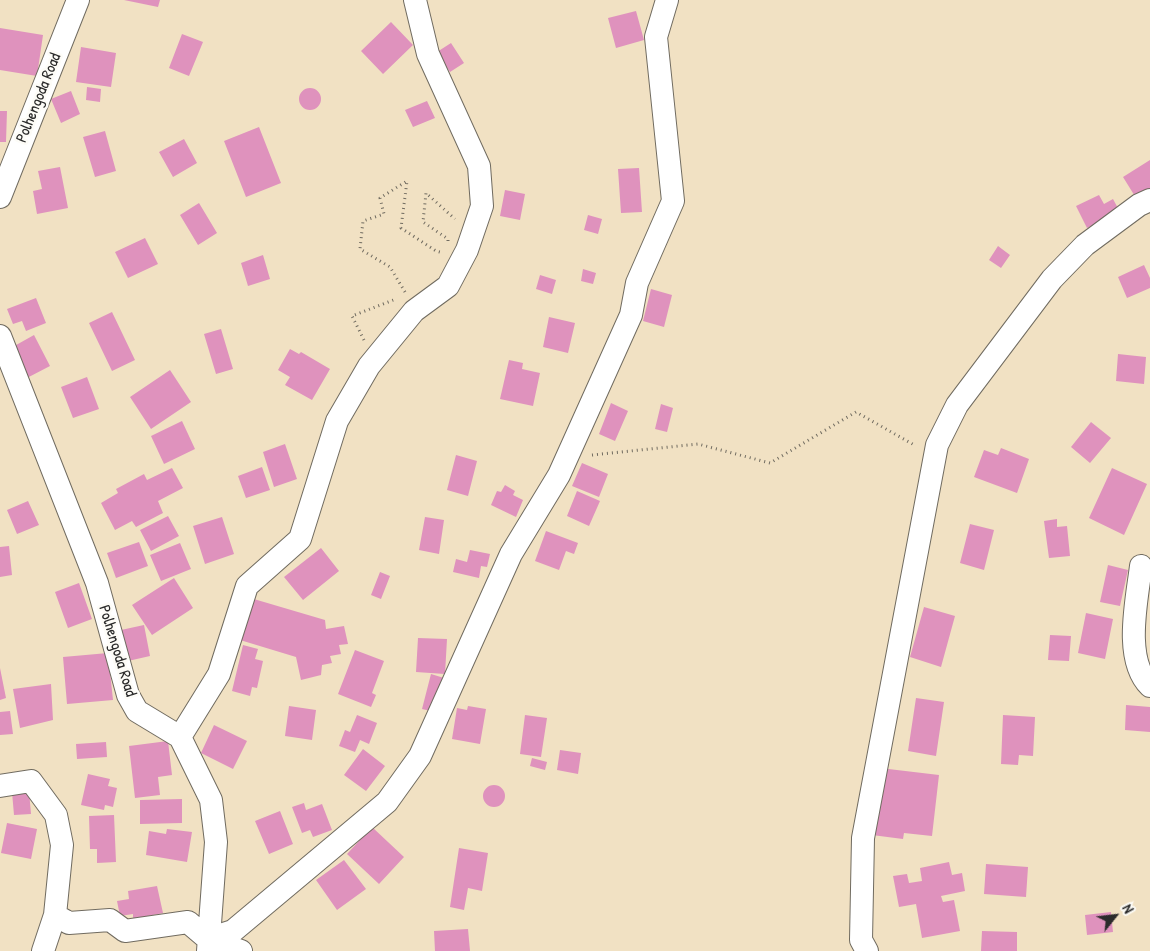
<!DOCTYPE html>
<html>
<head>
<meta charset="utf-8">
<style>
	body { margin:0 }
	#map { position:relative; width:1150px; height:951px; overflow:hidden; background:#f1e1c3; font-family:"Patrick Hand",sans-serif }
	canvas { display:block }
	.north { position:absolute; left:1090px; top:891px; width:50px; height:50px; -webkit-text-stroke:4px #fdfcf7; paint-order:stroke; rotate:61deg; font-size:14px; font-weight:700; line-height:20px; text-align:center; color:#2b2b2b }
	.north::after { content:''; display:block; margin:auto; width:18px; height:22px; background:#2b2b2b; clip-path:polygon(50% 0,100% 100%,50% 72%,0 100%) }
</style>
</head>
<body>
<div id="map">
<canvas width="1150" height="951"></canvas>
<div class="north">N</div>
</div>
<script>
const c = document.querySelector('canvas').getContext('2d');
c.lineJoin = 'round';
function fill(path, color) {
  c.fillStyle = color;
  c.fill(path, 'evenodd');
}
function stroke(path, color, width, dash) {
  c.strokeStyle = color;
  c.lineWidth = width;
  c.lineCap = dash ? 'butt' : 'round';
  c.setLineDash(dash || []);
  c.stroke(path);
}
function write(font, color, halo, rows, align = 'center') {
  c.font = font + ' "Patrick Hand",sans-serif';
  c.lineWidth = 5;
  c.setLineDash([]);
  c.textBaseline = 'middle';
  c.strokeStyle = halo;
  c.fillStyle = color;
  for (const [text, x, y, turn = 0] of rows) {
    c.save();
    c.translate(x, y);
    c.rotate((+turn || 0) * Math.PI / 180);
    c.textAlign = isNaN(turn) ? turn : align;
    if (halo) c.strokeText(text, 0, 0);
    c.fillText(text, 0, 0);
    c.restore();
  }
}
fill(new Path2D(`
	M124 0H160L158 7Z
	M636 11 644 40 616 48 608 18Z
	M391 22 413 45 383 74 361 51Z
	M0 28 43 35 37 76 0 70Z
	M182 34 203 42 189 76 169 68Z
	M451 43 464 63 450 72 437 52Z
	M81 47 116 53 111 87 76 82Z
	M87 87 101 89 100 102 86 100Z
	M299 99a11 11 0 1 1 22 0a11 11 0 1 1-22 0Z
	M71 91 80 114 61 123 51 99Z
	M427 101 435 118 413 127 405 110Z
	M0 111H7L6 142H0Z
	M259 127 281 183 246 197 224 141Z
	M105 131 116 171 95 177 83 137Z
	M184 139 197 163 173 177 159 152Z
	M1150 160V189L1136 198 1123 177Z
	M60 167 68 208 37 214 33 191 42 189 38 171Z
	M639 168 642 212 621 213 618 169Z
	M505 190 525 194 520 220 500 216Z
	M1099 195 1104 204 1113 199 1120 212 1087 228 1076 206Z
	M199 203 217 233 198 245 180 215Z
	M588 215 602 219 598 234 584 230Z
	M145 238 158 264 128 278 115 252Z
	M998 246 1010 255 1001 268 989 260Z
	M263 255 270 279 248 286 241 263Z
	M1144 265 1150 278V288L1127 298 1118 277Z
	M583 269 596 273 593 284 581 281Z
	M540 275 556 280 552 294 536 289Z
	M651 289 672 295 664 327 643 321Z
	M36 298 46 323 26 331 22 321 13 324 7 309Z
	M112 312 135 360 112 371 89 323Z
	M549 317 575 323 568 353 543 347Z
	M221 329 233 369 216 374 204 334Z
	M34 335 50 366 25 379 9 349Z
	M290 349 299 354 301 352 330 369 312 400 285 385 290 377 278 370Z
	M1118 354 1146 357 1144 384 1116 381Z
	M509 360 523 363 522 369 540 373 533 406 500 399Z
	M170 370 191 402 151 429 130 397Z
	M87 377 99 409 73 418 61 387Z
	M611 403 628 411 615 441 599 434Z
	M661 404 673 408 667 432 655 429Z
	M182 421 195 449 164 464 151 436Z
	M1091 422 1111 438 1090 463 1071 447Z
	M285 444 297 479 274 487 263 452Z
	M1001 448 1029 459 1017 493 974 477 984 450 998 455Z
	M456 455 477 461 468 496 447 490Z
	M582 463 608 474 599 497 572 486Z
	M262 467 270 490 246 498 238 476Z
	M172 468 183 488 158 501 163 513 136 527 132 521 115 530 101 503 118 493 116 489 144 474 147 480Z
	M1112 468 1147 484 1124 535 1089 518Z
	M505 485 515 491 513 495 523 500 516 517 491 505 497 491 501 492Z
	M577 491 600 501 589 526 567 516Z
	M28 501 39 525 17 534 7 510Z
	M168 516 179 536 151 551 140 530Z
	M222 517 234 554 205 564 193 526Z
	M425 517 444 520 439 554 419 550Z
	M1057 519V527L1067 526 1070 556 1049 558 1044 521Z
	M970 524 994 530 984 570 960 563Z
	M546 531 578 543 574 554 566 551 559 570 535 561Z
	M139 542 148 566 116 578 107 553Z
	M180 543 191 569 161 581 150 555Z
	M9 546 12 575 0 577V547Z
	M321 548 339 571 303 600 284 577Z
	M470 550 490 554 487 567 481 566 479 578 453 572 456 559 467 562Z
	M1108 565 1128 570 1120 606 1100 602Z
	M380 572 390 576 381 599 371 595Z
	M174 578 193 608 152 635 132 605Z
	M79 583 92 619 68 628 55 592Z
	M247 597 325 620 326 629 344 626 348 644 339 645 341 654 330 656 332 663 322 665 321 675 301 680 296 657 240 640Z
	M924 607 955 616 941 667 910 657Z
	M1086 613 1113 619 1105 659 1078 653Z
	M144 625 150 656 128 661 121 630Z
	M1050 635 1071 636 1069 661 1048 660Z
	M418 638 447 639 445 674 416 672Z
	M243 645 258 649 255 659 263 661 257 688 252 687 250 696 232 691Z
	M355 650 384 661 372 693 376 695 371 707 338 694Z
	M108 653 113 700 67 704 63 657Z
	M0 668 6 698 0 700Z
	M431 674 444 678 435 712 422 709Z
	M51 684 53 720 20 728 13 689Z
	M916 698 944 702 936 756 908 751Z
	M1126 705 1150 707V732L1125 730Z
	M289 706 316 710 312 740 285 736Z
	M468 706 486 709 480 744 452 739 457 708 467 710Z
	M10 711 13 734 0 735V712Z
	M357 715 377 723 369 744 360 740 355 752 339 746 345 730 350 732Z
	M525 715 547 718 541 757 520 754Z
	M1003 715 1035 717 1033 756 1019 755 1018 765 1001 764Z
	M214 725 247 741 233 769 201 753Z
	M168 741 172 775 158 777 160 795 135 798 129 746Z
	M106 742 107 757 77 759 76 744Z
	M363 749 385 766 366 791 344 775Z
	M560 750 581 753 578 774 557 770Z
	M532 758 547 762 545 770 530 766Z
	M880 768 939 775 932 836 904 833 903 839 872 835Z
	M88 774 110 779 108 786 117 788 113 807 105 805 104 810 81 805Z
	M483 796a11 11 0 1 1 22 0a11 11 0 1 1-22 0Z
	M29 791 31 814 14 815 12 792Z
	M182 799V823L140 824V800Z
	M304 803 306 810 322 804 332 830 313 837 310 830 302 833 292 807Z
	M280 811 293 844 269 854 255 821Z
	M114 815 116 862 97 863V849H90L89 816Z
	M7 823 37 829 31 859 1 853Z
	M372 827 404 857 379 884 347 854Z
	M167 829 192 832 187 862 146 855 149 831 166 834Z
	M459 848 488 853 482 891 468 888 464 910 450 907Z
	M344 860 366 889 337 910 316 880Z
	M949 862 952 875 962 873 965 891 941 896 943 902 954 900 960 931 922 938 916 904 899 907 893 876 907 874 909 883 922 881 920 868Z
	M986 864 1028 867 1026 897 984 894Z
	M157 886 163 913 133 919V914L120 916 117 901 129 899 128 891Z
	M1111 912 1113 932 1087 935 1085 915Z
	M468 929 470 951H435L434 931Z
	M982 931 1017 932V951H981Z`), '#df92bd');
const minor = new Path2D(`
	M0 197 78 0
	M0 336 97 583 128 695 137 711 180 737 211 800 216 842 208 951
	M1141 566C1137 600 1123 659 1150 686
	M180 737 219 674 247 586 300 539 337 421 369 366 414 311 448 286 467 250 482 206 479 166 428 54 415 0
	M0 786 31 781 56 815 62 845 55 915 69 923 110 920 125 931 188 922 208 939 241 951
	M208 939 233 931 387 802 420 756 511 554 559 475 631 315 637 283 673 201 656 37 667 0
	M43 951 55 915
	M867 951 861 940 863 838 937 445 957 405 1052 279 1085 245 1139 205 1150 200`);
stroke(minor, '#706b60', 24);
stroke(new Path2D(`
	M448 241V239L423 222 426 193 455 219
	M405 292 390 267 360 249 363 221 384 214 380 198 407 181 401 228 436 251 443 253
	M364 340 352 316 396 299
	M592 455 698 444 770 463 856 412 916 446`), '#706b60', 3, [1, 4]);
stroke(minor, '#fff', 22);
write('16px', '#2b2b2b', '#fdfcf7', [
	["Polhengoda Road",39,98,-68],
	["Polhengoda Road",117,651,73]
]);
</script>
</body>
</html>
